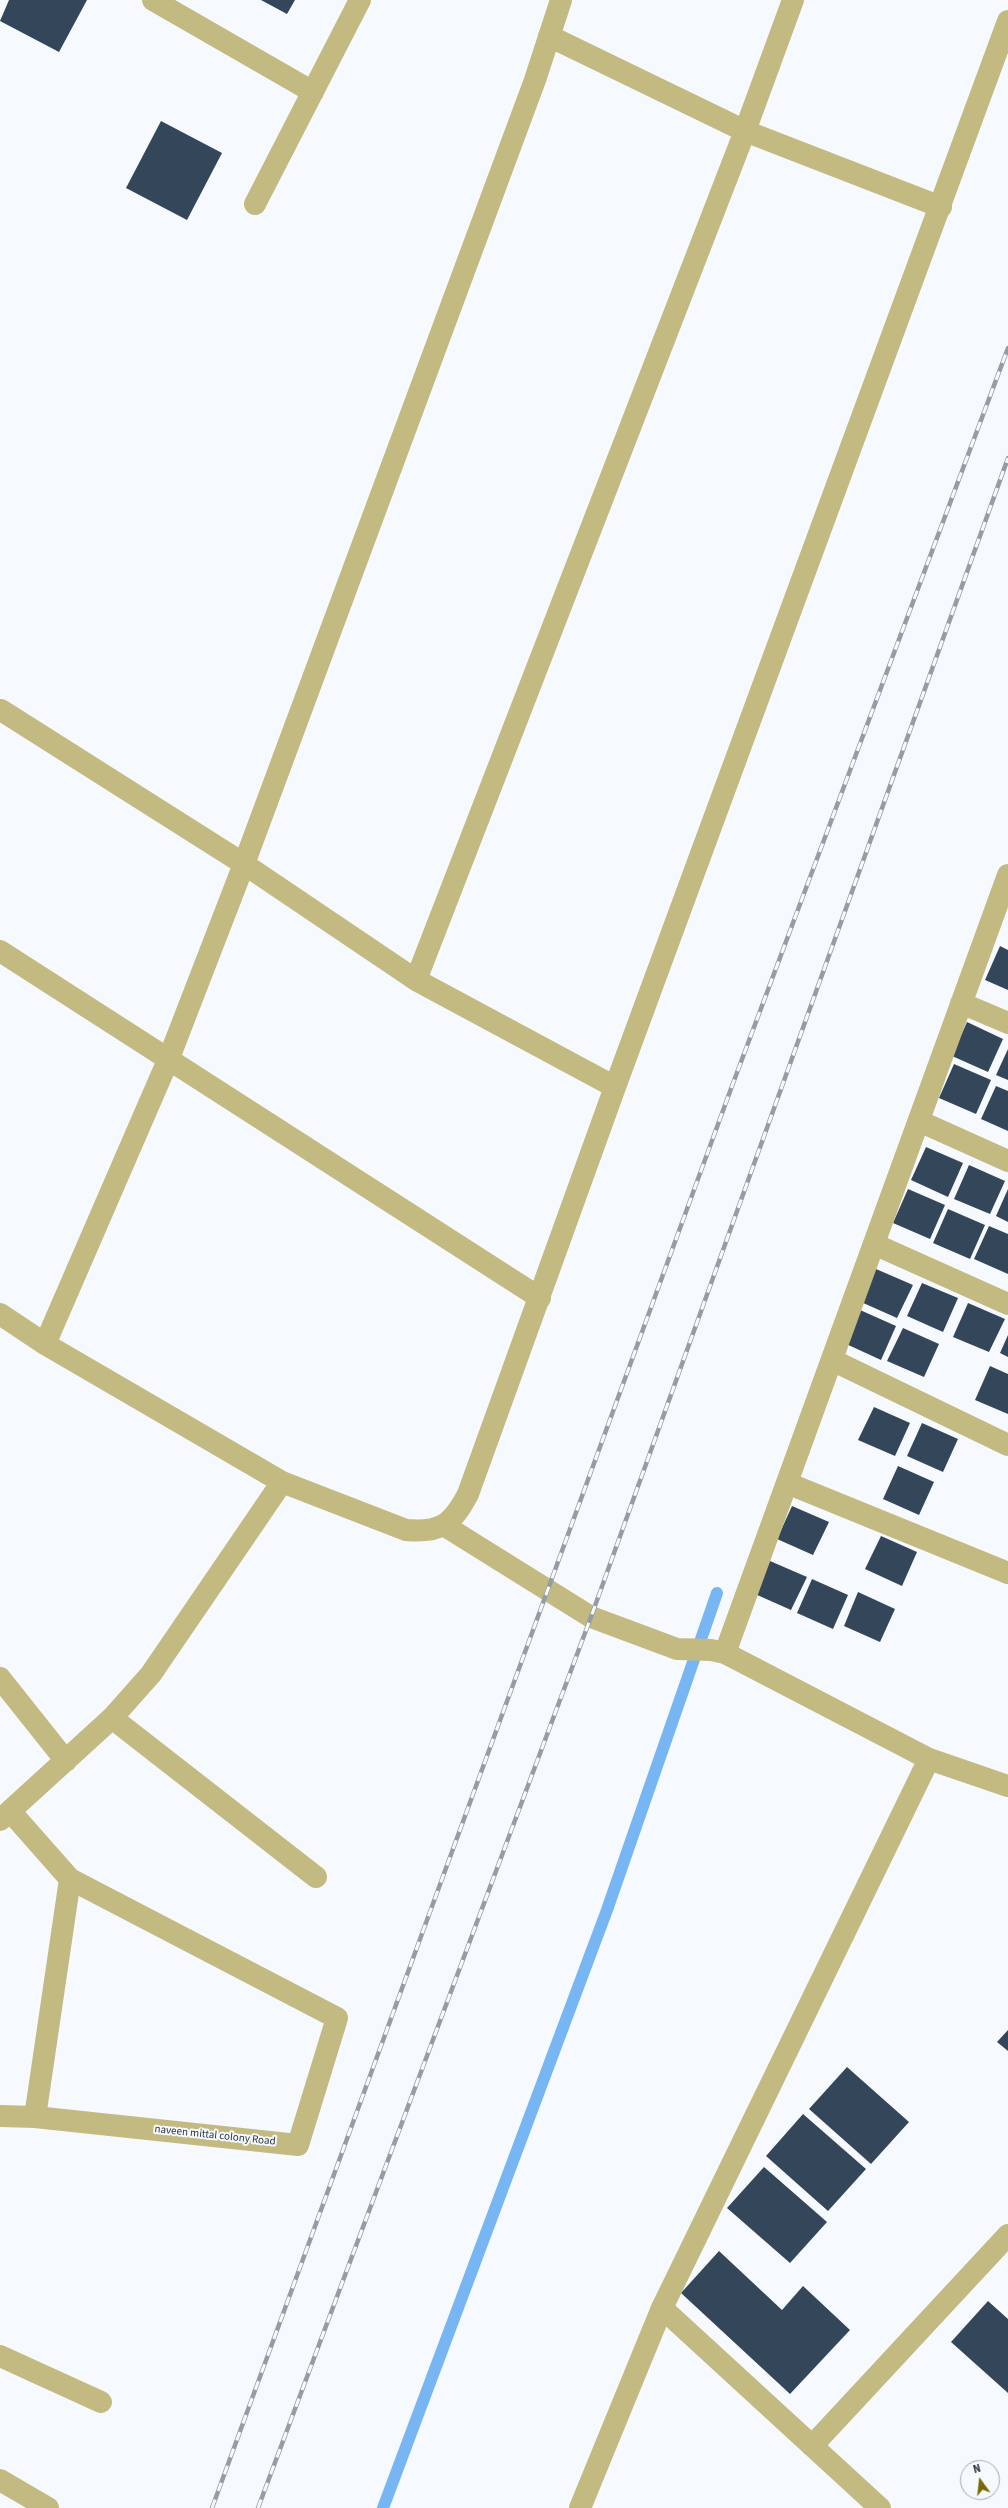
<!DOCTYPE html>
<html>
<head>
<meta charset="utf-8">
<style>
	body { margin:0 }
	#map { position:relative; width:1008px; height:2508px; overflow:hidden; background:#f6faff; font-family:"Source Sans 3",sans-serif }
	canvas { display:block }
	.north { position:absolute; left:960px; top:2460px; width:40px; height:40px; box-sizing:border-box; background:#f6faff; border:1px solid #a4aab0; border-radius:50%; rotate:345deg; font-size:11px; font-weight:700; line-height:16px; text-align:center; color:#29323a }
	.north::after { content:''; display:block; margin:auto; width:14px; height:18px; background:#786b04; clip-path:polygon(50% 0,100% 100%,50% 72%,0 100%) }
</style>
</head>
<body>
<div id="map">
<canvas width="1008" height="2508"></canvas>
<div class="north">N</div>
</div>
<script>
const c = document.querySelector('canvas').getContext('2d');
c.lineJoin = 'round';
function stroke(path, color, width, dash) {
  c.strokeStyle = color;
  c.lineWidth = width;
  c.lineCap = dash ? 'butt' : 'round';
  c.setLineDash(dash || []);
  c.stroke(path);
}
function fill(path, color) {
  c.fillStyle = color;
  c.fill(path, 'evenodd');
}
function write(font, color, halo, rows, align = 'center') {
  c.font = font + ' "Source Sans 3",sans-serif';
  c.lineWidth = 4;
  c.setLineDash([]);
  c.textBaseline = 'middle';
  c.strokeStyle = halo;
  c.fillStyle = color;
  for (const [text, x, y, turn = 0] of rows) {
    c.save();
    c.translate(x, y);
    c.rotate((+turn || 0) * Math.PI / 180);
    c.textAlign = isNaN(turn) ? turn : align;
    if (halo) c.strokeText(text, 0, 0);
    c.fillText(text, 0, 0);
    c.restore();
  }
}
stroke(new Path2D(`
	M383 2508 607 1910 717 1593`), '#78b6f3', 12);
fill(new Path2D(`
	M9 0H87L59 52 0 21Z
	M261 0H295L287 14Z
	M161 121 222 153 187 220 126 188Z
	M1000 946 1008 950V990L985 980Z
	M967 1022 1003 1039 988 1072 952 1056Z
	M1008 1049V1080L996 1075Z
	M954 1064 991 1080 976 1114 939 1098Z
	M996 1086 1008 1091V1131L981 1119Z
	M926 1147 963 1163 948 1197 911 1180Z
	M969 1165 1005 1181 990 1214 954 1199Z
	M908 1189 945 1205 930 1239 893 1223Z
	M1008 1189V1222L996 1216Z
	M948 1209 985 1225 970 1259 933 1243Z
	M989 1226 1008 1234V1274L974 1259Z
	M876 1269 913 1285 897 1318 861 1302Z
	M922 1283 958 1298 943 1332 907 1316Z
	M968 1303 1005 1319 989 1352 953 1337Z
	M860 1310 896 1326 881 1360 844 1343Z
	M903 1328 939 1344 924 1377 887 1361Z
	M1008 1335V1357L1000 1353Z
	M990 1366 1008 1374V1414L975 1400Z
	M874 1407 910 1423 895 1456 858 1440Z
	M922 1423 958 1439 943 1472 907 1456Z
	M898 1466 934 1482 919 1515 883 1499Z
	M792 1506 829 1522 813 1555 777 1539Z
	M881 1536 917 1552 902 1586 865 1569Z
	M770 1561 807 1577 791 1610 755 1594Z
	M812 1579 848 1595 833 1629 797 1613Z
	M858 1592 895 1609 880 1642 844 1626Z
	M1008 2030V2051L997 2042Z
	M847 2067 909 2122 871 2164 809 2109Z
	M803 2114 866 2169 828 2211 766 2156Z
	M764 2167 827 2222 790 2263 727 2208Z
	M719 2251 782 2310 803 2286 850 2330 790 2394 681 2293Z
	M988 2301 1008 2319V2393L951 2342Z`), '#344659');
stroke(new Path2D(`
	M153 0 313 92
	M549 36 745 131 941 207
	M255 204 360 0
	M1 710 244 864 416 980 615 1087
	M0 951 540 1298
	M416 980 745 131 793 0
	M961 1003 1008 1023
	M919 1121 1008 1161
	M874 1244 1008 1304
	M0 1314 45 1344 169 1058 244 864 535 80 561 0
	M45 1344 282 1482 406 1530C440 1533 452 1525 468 1494L615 1087 1008 21
	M832 1360 1008 1445
	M787 1483 1008 1573
	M445 1526 591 1617 677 1649 711 1650 725 1653 929 1759 1008 1786
	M725 1653 1008 875
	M0 1678 66 1761
	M112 1718 316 1877
	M10 1811 112 1718 151 1674 282 1482
	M0 1820 10 1811 70 1879 337 2018 298 2145 35 2117 0 2116
	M35 2117 70 1879
	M662 2308 880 2508
	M0 2356 101 2402
	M812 2446 1008 2235
	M0 2480 48 2508
	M580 2508 662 2308 929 1759`), '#c2ba81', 22);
const rail = new Path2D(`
	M212 2508 732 1086 1008 348
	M258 2508 591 1617 1008 458`);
stroke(rail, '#969ca3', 4.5);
stroke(rail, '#f6faff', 3, [9]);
write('11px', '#29323a', '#f6faff', [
	["naveen mittal colony Road",215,2136,6]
]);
</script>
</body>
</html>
